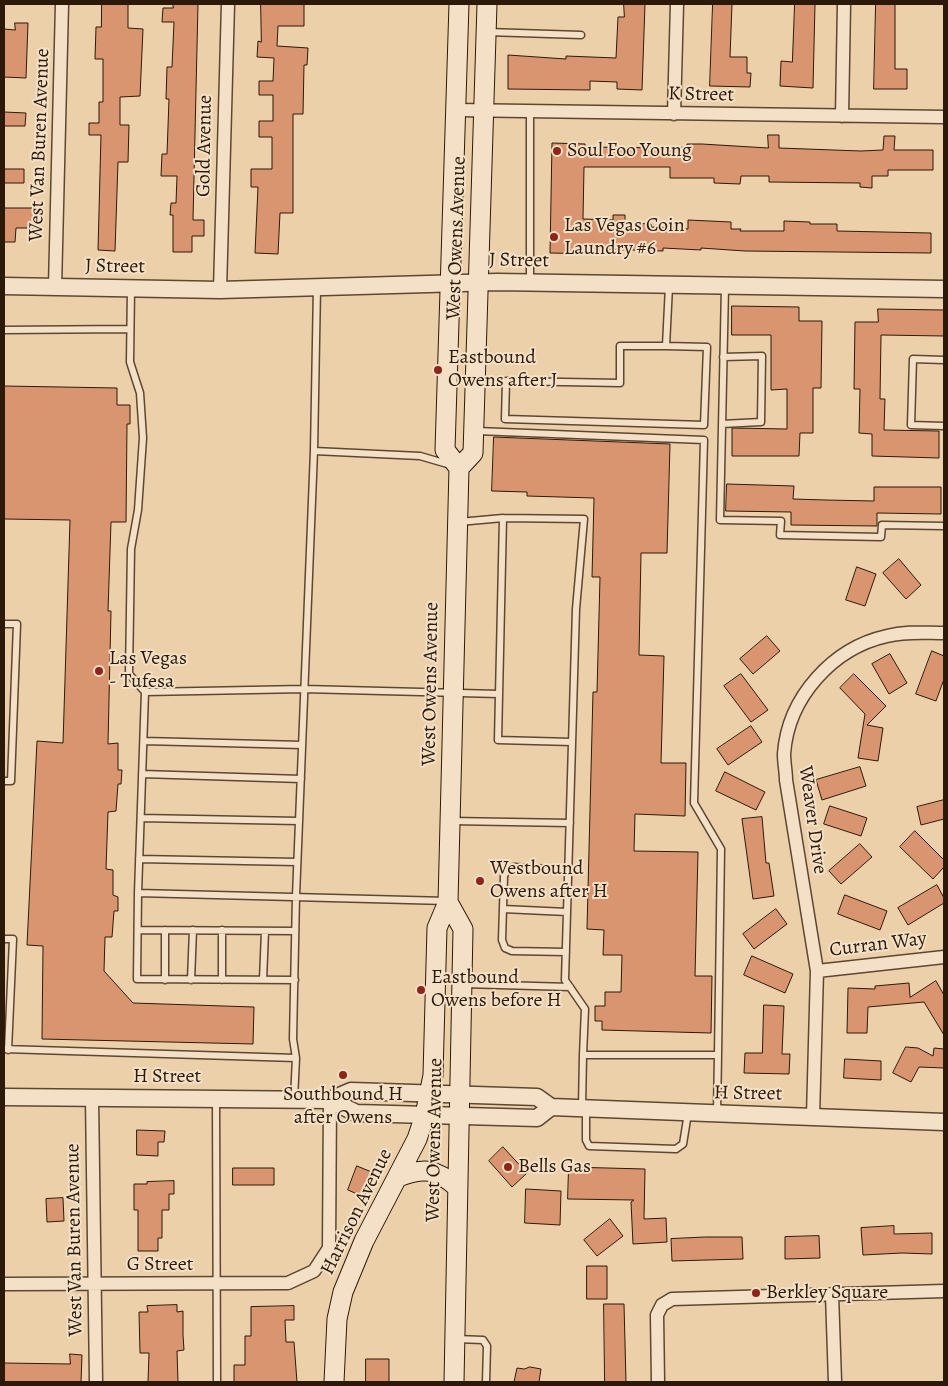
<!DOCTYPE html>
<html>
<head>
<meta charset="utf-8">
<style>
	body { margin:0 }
	#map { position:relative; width:948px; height:1386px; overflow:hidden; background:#ecd0a9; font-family:Alegreya,serif }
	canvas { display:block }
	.frame { position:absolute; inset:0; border:5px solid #2d190a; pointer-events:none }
</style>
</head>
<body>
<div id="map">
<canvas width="948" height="1386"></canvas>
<div class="frame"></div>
</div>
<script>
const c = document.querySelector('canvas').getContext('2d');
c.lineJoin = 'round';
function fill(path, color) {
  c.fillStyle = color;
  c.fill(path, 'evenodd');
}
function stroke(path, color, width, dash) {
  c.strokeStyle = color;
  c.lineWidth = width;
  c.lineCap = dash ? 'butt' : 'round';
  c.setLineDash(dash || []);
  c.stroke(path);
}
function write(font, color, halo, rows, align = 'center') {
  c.font = font + ' Alegreya,serif';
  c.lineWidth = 4;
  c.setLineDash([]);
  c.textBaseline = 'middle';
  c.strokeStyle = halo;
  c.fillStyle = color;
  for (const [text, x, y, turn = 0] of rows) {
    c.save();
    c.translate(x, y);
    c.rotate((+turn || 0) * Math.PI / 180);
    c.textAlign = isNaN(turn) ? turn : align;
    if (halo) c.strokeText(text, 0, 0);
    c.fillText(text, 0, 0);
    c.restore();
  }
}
const building = new Path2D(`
	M102 4H128V28L143 29 140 96 120 97V125H129L128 162H118L115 251 98 250 101 135H89V123H99V102H103V59H95L96 27H101Z
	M173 4H198L193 220H204V236H192V252H173V215H170L171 203H176L177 176H161L162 154H167L169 99H166L167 67H172L174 22H162L163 8H173Z
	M261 4H304V26H278L277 46 308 48 307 65H304L303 114H293V213H280L278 254 255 253 258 187H251V169H272V137H259V121H273V95H259V81H273L274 58 257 57 258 41 261 42Z
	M624 4H645L642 90 617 89V82L590 81V90L508 89V55L566 59V56L616 58 618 17H624Z
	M713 4H732L730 57H747V73H751L750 87 710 86Z
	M795 4H815L813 88 780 86 781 61 792 62Z
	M876 4H895V69H907V89H874Z
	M15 23H28L26 78 4 77V29L15 30Z
	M4 112 26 113 25 126H4Z
	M768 135H779V148L861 151 883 150 884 136H895L894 150H933V170H888V176H872V188L860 187V183L769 182V176H741L740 184 714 183V178H670V167H584L583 219 613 220V215H625V223L651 224V227L688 229V220L731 222V229H741L740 231H784V221L810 222V224H837V231L931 233V253L745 251 701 248V250L663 248V251L600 249V254L550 253 552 143 585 144V147L670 148 687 147V144H702L768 148Z
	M4 169H24V183H4Z
	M4 208H35V228H16L15 242H4Z
	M732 306 799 307V321H822L821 388H813V433H800L799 456H732V428L787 429V389L771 390V335H732Z
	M878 309 944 310V336L881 335 880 399H885L884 430 939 431V458L872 456V434L859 433 860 389H854L855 322H878Z
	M4 386 117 388V405H130V424H127L126 522H111L108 611H111L108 744 118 743V770H122L121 784H118L116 811 108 812 106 869 113 870V895L118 897V911H114L112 937H105L104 971 133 1003 254 1007 253 1044 42 1039 43 946 27 945 37 741 63 743 70 520 4 519Z
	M494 437 670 444 667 553H641L639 655 664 656 661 763H686L685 816 635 814 634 851 698 852 695 976H712L711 1033 602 1030V1021H595V1006H605V992H621L622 955H603L604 930 587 929 593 692H597L600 577H592L594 498 527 496V492L492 491Z
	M727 484 794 486 793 499 826 500 874 501V487H941V514L877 513V526L791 525V512L726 511Z
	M899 559 921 585 906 599 883 573Z
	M857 567 876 574 865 606 846 600Z
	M767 636 780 651 753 674 740 659Z
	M932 651 944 656V679L936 701 916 694Z
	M890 654 907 683 889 694 872 664Z
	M741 674 768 710 751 722 724 686Z
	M854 674 886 706 867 725 883 728 878 761 858 758 865 714 840 688Z
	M751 726 762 742 728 765 717 749Z
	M860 767 866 786 822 800 816 780Z
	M725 772 765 792 756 810 716 791Z
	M944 800V819L921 825 917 807Z
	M830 806 867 818 861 836 824 824Z
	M762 817 766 863H769L774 896 753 899 742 819Z
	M915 831 944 860V867L933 879 900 847Z
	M860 844 872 857 841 884 829 871Z
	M937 885 944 898V903L908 925 898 908Z
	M845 895 887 911 880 930 838 914Z
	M776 909 787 924 754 949 743 934Z
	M752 956 793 974 785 993 744 975Z
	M936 981 944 995V1035L924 1002 868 1007 867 1033H847L848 988 875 989V986L909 983 910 997Z
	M764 1005 784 1006 782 1054H790L789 1074 744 1073 745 1053H762Z
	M906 1047 918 1048 933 1056 934 1048 944 1049V1068L919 1067 911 1082 893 1073Z
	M845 1059 881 1061V1080L844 1078Z
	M137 1130 165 1131 164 1142H158V1156L137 1155Z
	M503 1147 527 1173 512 1187 489 1161Z
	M357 1166 374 1173 364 1197 348 1190Z
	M569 1167 645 1169 644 1219 666 1218 667 1242 633 1244 631 1202 634 1200 568 1199Z
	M233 1168H274V1185H233Z
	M174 1181V1194H169V1210H162V1238H158V1251H138V1210H134V1184H147V1182Z
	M526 1189 561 1191 560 1225 525 1223Z
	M63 1198 64 1221 47 1222 46 1199Z
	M610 1219 623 1236 597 1256 584 1240Z
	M894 1226V1234L932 1233V1254L902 1253 863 1255 861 1228Z
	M819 1236 820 1258 785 1259V1237Z
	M705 1237H742L743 1259 672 1261 671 1239Z
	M587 1266H607V1299H587Z
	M604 1304H624L626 1382H605Z
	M177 1305V1312L183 1311V1335L184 1350 177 1351 178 1382H148L149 1353H140L139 1312H148L147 1306Z
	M294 1306V1320H285L286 1342H294L297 1382H234V1365H245V1336H251V1307Z
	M70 1354 82 1355 81 1382H4V1363L70 1364Z
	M366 1359H389V1382H366Z
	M530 1367 541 1369 539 1382H514L517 1368 524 1369Z`);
fill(building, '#d99570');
stroke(building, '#2d190a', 1);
const service = new Path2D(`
	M487 32 581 35
	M530 282V112
	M725 287 720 520 781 521 780 535 881 537 882 525 944 526
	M131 288 130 362 140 393 143 438 138 510 131 549 129 674 145 692 138 893 447 901
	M4 330 129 329
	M666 346H620V383L506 381 505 419 704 425 707 347 666 346 669 286
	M944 360 913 359 911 425 944 426
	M722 424 761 422 762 356 723 357
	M314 451 420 456 451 465
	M503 518 498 740 572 742
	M459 522 503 518 584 519 576 609 565 980 585 1009 583 1055H718L721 849 694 803 704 440 477 431
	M4 624H17L11 781H4
	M145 692 304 689 499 694
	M144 741 302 745
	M142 774 301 779
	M141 818 299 821
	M451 821 570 823
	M139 859 297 862
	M138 893 137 979 295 980
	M503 909 567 912
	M138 930 295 931
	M165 930V980
	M4 939H13L8 1050
	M566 952 512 951 505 948 502 940 504 876 507 870 514 867 568 870
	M191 980 193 930
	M222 980V930
	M263 980 265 931
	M464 984 570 987
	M4 1049 296 1058 294 1099
	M296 1058 293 1039 296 896 314 451 317 287
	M216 1099 217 1382
	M582 1108 583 1055
	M586 1109V1140L589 1146 676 1149 683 1144 688 1113
	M717 1112 718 1055
	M456 1339 483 1340 487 1346 486 1382`);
const minor = new Path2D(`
	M456 110 944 117
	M674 114 677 4
	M842 116 844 4
	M55 287 62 4
	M220 290 228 4
	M817 971 944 957
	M92 1098 96 1382
	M813 1116 817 971 786 780C786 772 784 763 784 754 788 697 833 648 887 636 906 631 925 633 944 633
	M4 1284 288 1283 314 1271 329 1248 330 1100
	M832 1294 835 1382
	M658 1382 657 1315 662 1305 672 1299 944 1291`);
const tertiary = new Path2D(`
	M4 286 220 290 497 282 944 289
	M4 1097 330 1100 351 1091 537 1097 551 1107 944 1122
	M330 1100 356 1113 537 1118 551 1107`);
const secondary = new Path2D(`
	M459 468 473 453 487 4
	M448 902 463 929 454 1382
	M398 1177C425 1167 436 1169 457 1187
	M334 1382 337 1319 343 1292 364 1241 417 1139 425 1115 433 1075 437 928 448 902 459 468 445 450 459 4`);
stroke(service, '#5d4732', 9);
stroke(minor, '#5d4732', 15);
stroke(tertiary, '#5d4732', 19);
stroke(secondary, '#2d190a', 21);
stroke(service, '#f3e0c7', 6);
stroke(minor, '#f3e0c7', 12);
stroke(tertiary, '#f3e0c7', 16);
stroke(secondary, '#f3e0c7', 19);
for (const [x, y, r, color] of [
	[557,151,5,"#8f2418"],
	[554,237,5,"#8f2418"],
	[438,370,5,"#8f2418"],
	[99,671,5,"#8f2418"],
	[480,881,5,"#8f2418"],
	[421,990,5,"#8f2418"],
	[343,1075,5,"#8f2418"],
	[508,1167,5,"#8f2418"],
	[756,1293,5,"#8f2418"]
]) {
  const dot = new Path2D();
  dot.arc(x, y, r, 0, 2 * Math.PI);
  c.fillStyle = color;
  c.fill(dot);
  stroke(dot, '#f3e0c7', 2);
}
write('20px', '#2d190a', '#f3e0c7', [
	["K Street",701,95,1],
	["West Van Buren Avenue",40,145,-88],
	["Gold Avenue",205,146,-89],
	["West Owens Avenue",457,238,-88],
	["J Street",519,261,1],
	["J Street",115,267,1],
	["West Owens Avenue",431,684,-89],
	["Weaver Drive",812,820,82],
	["Curran Way",878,945,-7],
	["H Street",167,1077],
	["H Street",748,1094,1],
	["West Owens Avenue",435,1140,-89],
	["Harrison Avenue",357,1212,-64],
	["West Van Buren Avenue",75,1240,-91],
	["G Street",160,1265]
]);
write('20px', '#2d190a', '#f3e0c7', [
	["Soul Foo Young",567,151],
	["Las Vegas Coin",564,226],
	["Laundry #6",564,249],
	["Eastbound",448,358],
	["Owens after J",448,381],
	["Las Vegas",109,659],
	["- Tufesa",109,682],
	["Westbound",490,869],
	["Owens after H",490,892],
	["Eastbound",431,978],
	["Owens before H",431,1001],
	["Southbound H",343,1095,"center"],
	["after Owens",343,1118,"center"],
	["Bells Gas",518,1167],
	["Berkley Square",766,1293]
], 'left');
</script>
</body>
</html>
